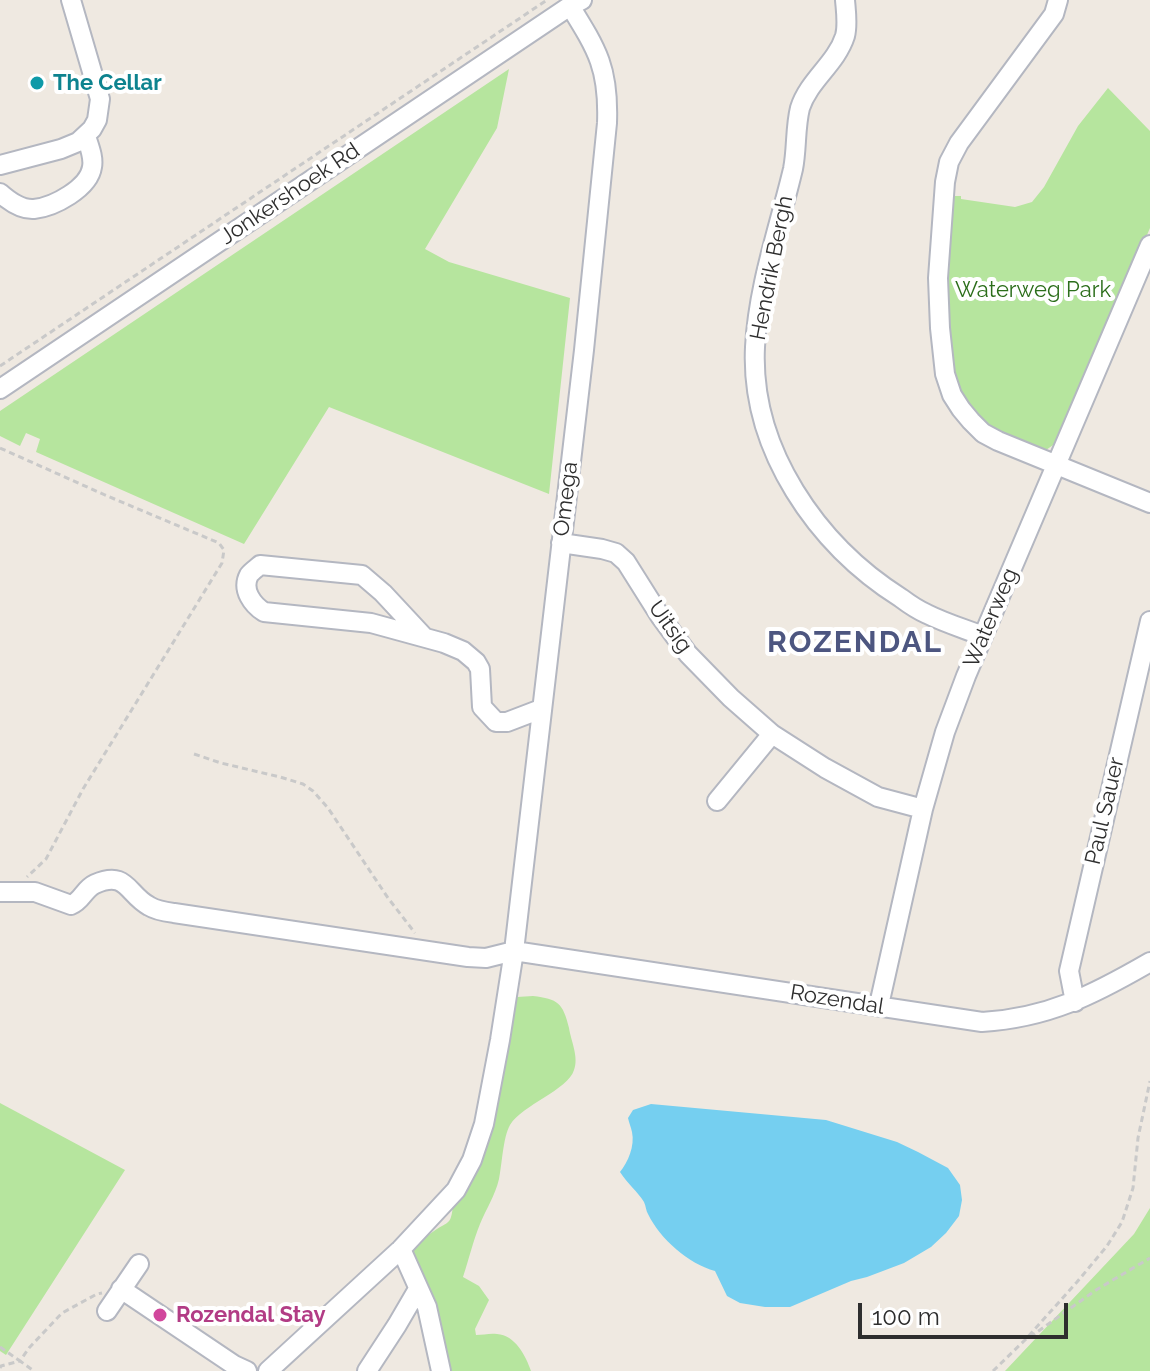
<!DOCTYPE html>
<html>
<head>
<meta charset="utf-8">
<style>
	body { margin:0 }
	#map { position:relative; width:1150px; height:1371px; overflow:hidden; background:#efe9e1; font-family:Raleway,sans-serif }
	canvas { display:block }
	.scale { position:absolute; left:858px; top:1303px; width:210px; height:36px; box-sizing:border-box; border:4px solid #2e2e2e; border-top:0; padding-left:10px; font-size:24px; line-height:28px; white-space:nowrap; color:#2e2e2e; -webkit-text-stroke:6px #fff; paint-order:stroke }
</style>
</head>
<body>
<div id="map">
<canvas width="1150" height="1371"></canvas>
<div class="scale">100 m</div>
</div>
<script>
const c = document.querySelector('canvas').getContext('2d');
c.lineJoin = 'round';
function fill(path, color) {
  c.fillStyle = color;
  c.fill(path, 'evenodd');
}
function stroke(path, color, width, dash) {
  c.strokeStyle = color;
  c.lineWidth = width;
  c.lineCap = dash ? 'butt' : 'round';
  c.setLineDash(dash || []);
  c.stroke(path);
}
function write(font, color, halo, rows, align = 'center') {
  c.font = font + ' Raleway,sans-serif';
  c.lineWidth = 8;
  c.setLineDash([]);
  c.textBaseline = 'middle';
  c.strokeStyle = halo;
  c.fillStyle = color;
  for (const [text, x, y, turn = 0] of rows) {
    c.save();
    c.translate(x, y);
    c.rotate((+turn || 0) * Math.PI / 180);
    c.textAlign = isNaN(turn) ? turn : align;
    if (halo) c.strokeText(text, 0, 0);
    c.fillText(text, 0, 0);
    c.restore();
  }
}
fill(new Path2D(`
	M509 69 497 128 425 249 449 262 570 298 549 494 329 407 244 544 36 452 40 439 26 433 20 446 0 436V411Z
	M1108 88 1150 131V228L1059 441 1046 450H1040L997 431 980 419 970 407 955 381 953 366 948 292 953 196H961V199L1015 207 1032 202 1044 187 1078 126Z
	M533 996C558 999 563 1003 569 1028 571 1041 579 1057 574 1070 568 1090 522 1105 510 1125 503 1137 502 1165 499 1179 495 1196 486 1209 480 1224 473 1241 469 1259 463 1277L479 1286 489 1300 475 1329 476 1335C483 1335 490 1333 497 1334 515 1335 526 1356 531 1371H447L413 1260V1250C419 1243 426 1236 434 1231 449 1221 451 1225 453 1205L511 1010 517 997Z
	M0 1103 125 1170 6 1355 0 1351Z
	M1150 1208V1371H1005L1134 1234Z`), '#b6e59e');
fill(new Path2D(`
	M651 1104 826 1120 897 1142 918 1152 948 1168 960 1185 962 1200 959 1216 946 1233 931 1247 904 1263 867 1277 851 1281 790 1307H765L740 1303 727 1296 715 1271C689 1264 660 1239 648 1214 646 1211 646 1206 644 1202 638 1192 627 1183 620 1172 628 1162 635 1146 632 1132 631 1127 629 1123 628 1118L633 1110Z`), '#75cff0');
const minor = new Path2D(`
	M845 0C846 12 848 25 845 36 836 64 809 80 800 108 795 128 797 149 793 169 779 228 758 286 755 347 750 449 817 545 901 598 909 604 918 610 927 614 945 623 965 629 983 636
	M1058 0 1054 14 959 143 949 162 945 182 938 278 940 328 945 374 952 395 961 409 971 421 983 433 998 441 1150 503
	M0 165 61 149 78 142 92 129 97 120 100 99 71 0
	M0 193C9 201 21 210 34 209 54 207 89 188 92 167 94 157 89 146 86 136
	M0 389 570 6 582 0
	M561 543 602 549 616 553 626 562 660 616 688 654 731 698 772 734 825 768 878 797 923 809
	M424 637 383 593 362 575 260 565C257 568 252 571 249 575 241 590 253 605 264 612L371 623 444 643 463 651 476 662 480 669 482 707 496 722H507L541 709
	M717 801 772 734
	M0 892H35L71 905C82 901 84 889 95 884 127 870 127 894 149 906 157 911 166 912 174 913L468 957 486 958 514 951 982 1022C1048 1018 1093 995 1150 962
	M1075 1002 1069 971 1150 621
	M879 1005 923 809 945 732 966 676 1150 245
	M401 1249 427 1307 441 1371
	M121 1289 234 1365 247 1371
	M107 1311 139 1264
	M268 1371 401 1249 456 1190 472 1160 484 1124 500 1040 514 951 584 350 607 123C609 69 598 51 570 6
	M367 1371 397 1325 418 1289`);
stroke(minor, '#b4b7c1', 22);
stroke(new Path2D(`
	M0 366 547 0
	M0 448 105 495 219 543 224 550 222 563 83 789 46 859 27 877
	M194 754 221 763 280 777 303 784 313 791 328 808 388 898 415 933
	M1030 1337 1096 1290 1150 1258
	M0 1347 20 1361 29 1348 62 1313 97 1294 102 1293
	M0 1368 1 1366 20 1361 34 1371
	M993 1371 1025 1340 1077 1282 1107 1246 1122 1222 1133 1188 1138 1138 1150 1081`), '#c9c9c9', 3, [6, 4]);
stroke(minor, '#fff', 18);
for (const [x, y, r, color] of [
	[37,83,8,"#0f9aa8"],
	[160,1315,8,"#d1479c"]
]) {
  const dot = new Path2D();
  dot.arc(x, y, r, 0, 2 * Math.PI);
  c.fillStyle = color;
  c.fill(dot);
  stroke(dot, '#fff', 3);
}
write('bold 22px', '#0d838f', '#fff', [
	["The Cellar",53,83]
], 'left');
write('22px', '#2e2e2e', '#fff', [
	["Jonkershoek Rd",290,194,-34],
	["Hendrik Bergh",772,268,-79],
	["Omega",566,499,-83],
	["Waterweg",991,618,-67],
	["Uitsig",670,627,54],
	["Paul Sauer",1105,811,-77],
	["Rozendal",837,1000,9]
]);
write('22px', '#2c6e1b', '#fff', [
	["Waterweg Park",1033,290]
]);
write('bold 22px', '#b23c85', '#fff', [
	["Rozendal Stay",176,1315]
], 'left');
c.letterSpacing = '2px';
write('bold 30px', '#4d5680', '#fff', [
	["ROZENDAL",855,643]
]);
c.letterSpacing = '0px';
</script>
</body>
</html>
